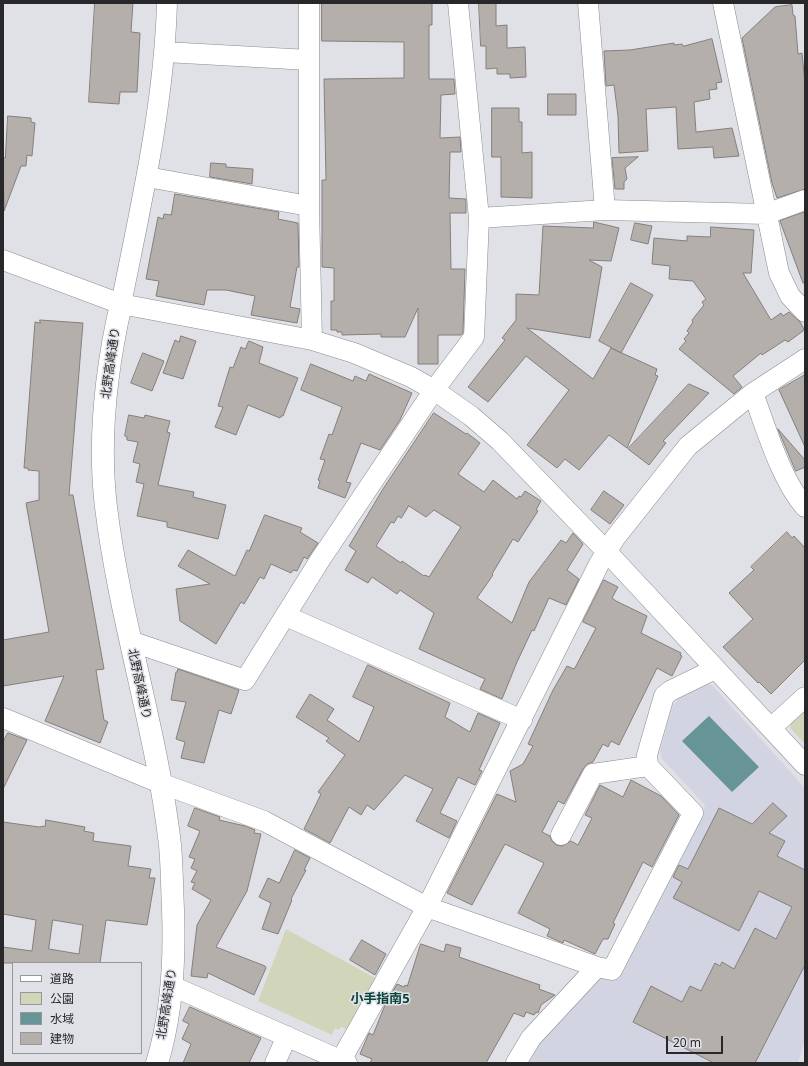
<!DOCTYPE html>
<html>
<head>
<meta charset="utf-8">
<style>
	body { margin:0 }
	#map { position:relative; width:808px; height:1066px; overflow:hidden; background:#e0e1e7; font-family:"Noto Sans","Noto Sans JP",sans-serif }
	canvas { display:block }
	.frame { position:absolute; inset:0; border:4px solid #28282a; pointer-events:none }
	.legend { position:absolute; left:12px; top:962px; width:130px; height:92px; box-sizing:border-box; background:#e0e1e7; border:1px solid #96979b; margin:0; padding:5px 7px; list-style:none; font-size:12px; color:#28282a }
	.legend li { display:flex; align-items:center; gap:8px; height:20px }
	.legend b { width:20px; border:1px solid #96979b }
	.scale { position:absolute; left:666px; top:1036px; width:57px; height:18px; box-sizing:border-box; border:2px solid #28282a; border-top:0; padding-left:5px; font-size:12px; line-height:14px; white-space:nowrap; color:#28282a; -webkit-text-stroke:3px #e0e1e7; paint-order:stroke }
</style>
</head>
<body>
<div id="map">
<canvas width="808" height="1066"></canvas>
<div class="frame"></div>
<ul class="legend">
<li><b style="height:5px;background:#fff"></b>道路</li>
<li><b style="height:11px;background:#d1d6bb"></b>公園</li>
<li><b style="height:11px;background:#679497"></b>水域</li>
<li><b style="height:11px;background:#b5afac"></b>建物</li>
</ul>
<div class="scale">20 m</div>
</div>
<script>
const c = document.querySelector('canvas').getContext('2d');
c.lineJoin = 'round';
function fill(path, color) {
  c.fillStyle = color;
  c.fill(path, 'evenodd');
}
function stroke(path, color, width, dash) {
  c.strokeStyle = color;
  c.lineWidth = width;
  c.lineCap = dash ? 'butt' : 'round';
  c.setLineDash(dash || []);
  c.stroke(path);
}
function write(font, color, halo, rows, align = 'center') {
  c.font = font + ' "Noto Sans","Noto Sans JP",sans-serif';
  c.lineWidth = 3;
  c.setLineDash([]);
  c.textBaseline = 'middle';
  c.strokeStyle = halo;
  c.fillStyle = color;
  for (const [text, x, y, turn = 0] of rows) {
    c.save();
    c.translate(x, y);
    c.rotate((+turn || 0) * Math.PI / 180);
    c.textAlign = isNaN(turn) ? turn : align;
    if (halo) c.strokeText(text, 0, 0);
    c.fillText(text, 0, 0);
    c.restore();
  }
}
fill(new Path2D(`
	M705 684 712 685 805 788V1039L798 1063H525L537 1044 602 975 703 812 705 805 662 759 660 751 672 707 679 698Z`), '#d3d4e1');
fill(new Path2D(`
	M805 707V744L790 728 791 719Z
	M286 929 377 979 348 1030 341 1027 339 1030 335 1028 332 1035 258 1001Z`), '#d1d6bb');
fill(new Path2D(`
	M709 716 759 767 732 792 682 741Z`), '#679497');
const building = new Path2D(`
	M95 3H133L131 32 140 33 137 92H120L119 104 89 102Z
	M322 3H432V25H429V79H454L455 94 441 95 440 138 460 137 461 152H450L449 198 466 199V213H450L451 269H465L463 333 461 335H438V364H418V308L405 337H381V334L342 335V332H337V330H331V301H334V268L322 267V180H326L324 79 404 78V42L322 41Z
	M479 3H496V26L507 25V48L525 47 526 77 510 78V74H497V68L486 69V46H481Z
	M792 5 793 15 795 16 798 54 802 53 805 83V189L777 198 772 183 742 38 775 7Z
	M712 39 722 82 716 83 717 89 709 90 710 99 694 102 696 132 732 128 739 156 714 158 713 147 678 149 676 107 646 109 648 151 619 153 618 116 614 85 606 86 604 51 630 50 674 43V45L682 44 683 46Z
	M548 94H576V115H548Z
	M492 108H519V122H522V153L532 152V198L501 197V157H492Z
	M8 116 31 118V122L35 123 32 156 27 155 26 166H21L4 211 3 158H5Z
	M638 157 625 168 627 179 624 182V189H615L612 158Z
	M211 163 226 164V167L253 169 252 184 210 177Z
	M175 194 279 212 278 219 298 223 299 267H297L290 307 300 309 297 323 251 315 255 296 226 290H207L204 305 156 296 159 281 146 279 150 258 158 217 163 219 164 214 171 215Z
	M805 212V283H803L780 221Z
	M594 222 619 228 611 261 589 260 602 267 590 338 527 328 593 379 611 348 657 369 655 375 658 376 627 448 609 435 579 470 565 459 557 468 527 445 569 390 526 356 488 402 468 387 505 340 502 338 516 320V294L539 295 543 226 593 228Z
	M635 223 652 226 648 244 631 240Z
	M711 227 754 230 751 273H743L771 320 781 313 783 316 789 312 800 322 804 329 803 331 788 342 785 340 762 355 761 353 733 376 742 387 734 394 679 349 686 341 684 339 689 333 687 331 693 322 692 320 704 305 702 302 706 299 693 281 669 279 670 266 652 264 654 238 687 241V236L710 237Z
	M631 283 653 295 621 353 599 341Z
	M40 320 83 323 69 495H73L104 669 96 670 104 720 108 722 100 743 45 721 64 676 3 686V640L49 632 26 503 39 500V471L28 470V468H24L35 322 40 323Z
	M181 336 196 341 183 379 163 373 175 340 179 342Z
	M249 341 263 347 259 363 298 378 283 416H281L280 418 248 405 236 435 215 427 223 407 218 406 230 367 233 368 241 347 245 349Z
	M143 353 164 361 152 391 131 383Z
	M311 364 353 381 355 376 366 381 369 374 412 393 400 420 380 450 361 443 346 482 351 483 345 498 318 488 320 481 318 480 325 460 320 459 329 434 332 435 342 407 301 390Z
	M805 375V447L779 390Z
	M689 384 709 393 663 441 666 443 649 465 628 449Z
	M434 413 466 434 467 433 480 443 458 474 484 492 493 480 517 499 519 496 521 497 525 491 541 501 536 510 538 511 518 542 513 539 492 574 493 575 477 598 512 623 529 582 561 540 566 543 573 533 583 544 567 570 579 579 566 605 549 598 534 631 532 630 517 662 502 699 480 689 485 679 419 649 434 613 400 590 397 594 372 577 368 583 345 570 356 551 349 546 383 489ZM409 506 426 517 434 510 461 527 429 577 425 575 424 576 402 561 401 563 376 546 391 522 394 523 398 516 401 518Z
	M129 415 144 418 145 415 170 421 167 432 170 433 158 485 194 492 193 497 226 505 218 539 167 527V522L137 516 144 484 136 482 140 464 133 462 138 442 127 440V437L125 436Z
	M778 429 805 460V467L796 471Z
	M604 491 624 505 610 524 591 510Z
	M265 515 302 528 300 532 318 543 307 559 304 557 297 571 293 570 291 573 271 564 264 579 260 577 244 604 241 602 216 644 180 621 176 589 210 584 178 566 188 550 235 576 247 550 249 551Z
	M787 532 792 538 794 536 805 548V660L771 694 759 682 758 683 723 647 753 619 729 593 754 570 751 567Z
	M604 580 618 587 612 598 616 601 647 616 641 633 681 653 680 655 682 656 672 676 657 668 619 745 611 741 608 747 603 744 593 762 587 764 583 769 564 804 558 801 542 832 550 836 552 841 556 845 562 846 571 841 578 845 592 818 585 815 600 785 623 797 631 780 661 796 679 815 652 867 643 862 613 923 615 924 608 939H603L595 954 564 940 563 943 547 936 550 929 518 913 544 863 505 844 472 905 447 893 497 794 516 802 510 771 523 764 533 746 528 744 553 690 567 666 574 669 576 666 596 628 583 622Z
	M368 665 450 703 445 717 470 732 478 713 500 723 479 770 482 771 475 785 458 777 440 813 457 821 449 838 416 821 433 789 405 775 374 810 367 805 361 815 349 807 330 843 304 829 321 794 318 792 345 755 326 741 329 738 296 717 310 694 334 709 327 720 359 742 374 707 353 697Z
	M178 669 239 690 231 714 219 710 204 763 181 758 185 742 176 739 186 702 171 700 176 672H177Z
	M8 733 27 740 3 789V742Z
	M773 803 787 816 769 833 785 841 777 856 805 870V965L755 1063H714L633 1022 651 986 682 1002 690 986 701 991 715 963 720 966 722 962 734 969 755 928 776 939 792 907 759 891 739 931 673 898 682 882 673 877 679 865 688 869 719 808 752 824Z
	M195 808 220 817 219 820 245 826 255 830 254 833 261 834 247 891 216 947 265 966 266 968 254 995 208 973 207 978 191 976 197 925 211 900 192 889 195 883 191 882 197 871 191 868 195 859 189 857 200 831 188 826Z
	M46 820 85 827 84 831 94 833 93 841 131 846 128 866 151 869 149 878H155L147 925 106 920 100 963H3V947L32 951 36 920 3 914V822L39 827 45 826ZM53 920 83 925 79 954 49 949Z
	M295 850 310 858 304 870H306L291 899 292 900 278 934 262 929 271 903 259 897 268 878 279 883Z
	M362 940 386 954 375 975 350 960Z
	M421 944 444 952 446 944 461 948 459 957 540 985 539 989 555 995 541 1005 538 1013 536 1012 534 1015 526 1012 524 1017 514 1013 486 1063H370L372 1059 360 1054 369 1033 373 1035 385 1005 397 984 404 987 405 985 407 986Z
	M190 1007 261 1038 249 1063H183L191 1044 182 1039 189 1024 183 1021Z`);
fill(building, '#b5afac');
stroke(building, '#847f7c', 1);
const street = new Path2D(`
	M309 3V206L312 340
	M588 3 605 210
	M723 3 779 273 790 296 805 312
	M165 52 309 60
	M147 177 309 206
	M479 218 605 210 766 214 805 200
	M3 260 121 304 312 340 354 353 411 377 434 390 471 416 500 441 607 552 805 765
	M121 304C141 205 164 105 167 3
	M753 393C766 428 781 480 805 507
	M286 616 522 720
	M130 641 245 680 320 560 434 390 474 337 479 218 458 3
	M3 718 160 783 264 821 427 907 597 967 612 970 693 813 648 766 647 755 664 696 670 691 715 669
	M771 728 805 697
	M561 835 593 774 648 766
	M172 986 347 1063
	M341 1060 427 907 599 564 615 538 688 446 753 393 805 359
	M275 1063 287 1036
	M516 1063 531 1038 597 967`);
const secondary = new Path2D(`
	M121 304C106 370 98 440 106 507 120 621 157 731 170 845 172 866 172 889 173 910 175 962 172 1014 157 1063`);
stroke(street, '#8a8b90', 21);
stroke(secondary, '#8a8b90', 23);
stroke(street, '#fff', 20);
stroke(secondary, '#fff', 22);
write('12px', '#28282a', '#e0e1e7', [
	["北野高峰通り",111,363,-82],
	["北野高峰通り",139,684,78],
	["北野高峰通り",167,1004,-81]
]);
write('bold 13px', '#084339', '#e0e1e7', [
	["小手指南5",380,999]
]);
</script>
</body>
</html>
